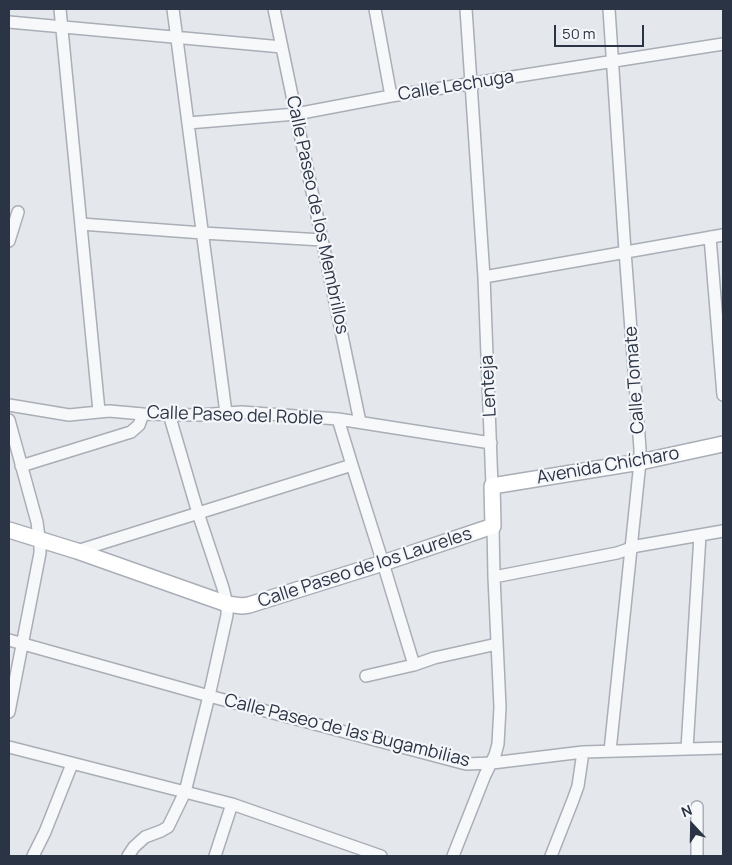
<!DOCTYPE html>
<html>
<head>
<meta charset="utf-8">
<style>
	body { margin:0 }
	#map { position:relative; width:732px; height:865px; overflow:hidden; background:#e4e7ec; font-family:Manrope,sans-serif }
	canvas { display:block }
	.frame { position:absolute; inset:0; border:10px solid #2b3445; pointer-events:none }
	.north { position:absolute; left:667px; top:800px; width:50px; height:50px; -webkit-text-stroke:4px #f4f6f9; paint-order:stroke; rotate:339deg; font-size:14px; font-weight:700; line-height:20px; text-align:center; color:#2b3445 }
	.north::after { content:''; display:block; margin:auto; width:18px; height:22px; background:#2b3445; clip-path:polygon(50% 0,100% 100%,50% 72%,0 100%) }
	.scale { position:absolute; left:554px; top:25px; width:90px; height:22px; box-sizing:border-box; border:2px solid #2b3445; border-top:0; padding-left:6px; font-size:15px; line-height:18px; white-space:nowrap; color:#2b3445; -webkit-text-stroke:4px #f4f6f9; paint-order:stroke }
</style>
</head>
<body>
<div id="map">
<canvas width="732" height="865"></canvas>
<div class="frame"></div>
<div class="north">N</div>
<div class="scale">50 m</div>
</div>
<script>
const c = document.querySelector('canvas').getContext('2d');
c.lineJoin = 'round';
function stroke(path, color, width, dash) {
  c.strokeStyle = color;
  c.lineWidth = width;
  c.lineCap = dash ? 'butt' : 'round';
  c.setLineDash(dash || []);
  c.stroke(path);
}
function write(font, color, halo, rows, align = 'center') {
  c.font = font + ' Manrope,sans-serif';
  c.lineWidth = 4.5;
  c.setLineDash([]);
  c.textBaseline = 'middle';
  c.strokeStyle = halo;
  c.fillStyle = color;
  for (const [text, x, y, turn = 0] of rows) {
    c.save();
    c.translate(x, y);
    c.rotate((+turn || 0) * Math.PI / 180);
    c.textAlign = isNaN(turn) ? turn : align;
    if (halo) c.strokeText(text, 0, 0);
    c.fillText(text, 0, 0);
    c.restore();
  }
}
const street = new Path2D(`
	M60 9 99 411
	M173 9 226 413
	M274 9 360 422
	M375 9 391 96
	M466 9 484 277 492 486
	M609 9 625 251 640 449V462L610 751
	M9 22 282 47
	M188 123 296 114 391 96 723 44
	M81 224 203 233 322 240
	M710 237 723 395
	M9 241 18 212
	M484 277 723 235
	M9 405 69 415 109 411 143 414 199 415 241 412 338 419 491 443
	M338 419 352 465 383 563 414 665
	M9 420 37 522 40 545V553L9 712
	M21 466 131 432 139 425 143 414
	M77 551 352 465
	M494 577 617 553 637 546 723 531
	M9 640 209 696 466 764 492 763 583 752 723 748
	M366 676 414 665 434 658 497 644
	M9 747 232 804 381 856
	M687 749 700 535
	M33 856 45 832 72 764
	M128 856 134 847 145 837 161 831 168 827 185 792 209 696 227 615V604L223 588 198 513 169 414
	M215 856 232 804
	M453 856 485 775 495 755 498 744 500 707 494 577 493 526
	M551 856 573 800 578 786 583 752
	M697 856V807`);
const secondary = new Path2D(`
	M9 530 77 551 227 604 242 606 249 605 383 563 493 526 492 486 640 462 723 444`);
stroke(street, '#a9aeb7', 14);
stroke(secondary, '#a9aeb7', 18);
stroke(street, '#f7f8fa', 11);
stroke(secondary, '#fff', 15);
write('18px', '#2b3445', '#f4f6f9', [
	["Calle Lechuga",456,86,-9],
	["Calle Paseo de los Membrillos",317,215,78],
	["Calle Tomate",635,380,-94],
	["Lenteja",489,386,-93],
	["Calle Paseo del Roble",235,416,2],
	["Avenida Chícharo",608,466,-10],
	["Calle Paseo de los Laureles",365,568,-18],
	["Calle Paseo de las Bugambilias",347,731,14]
]);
</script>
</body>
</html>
